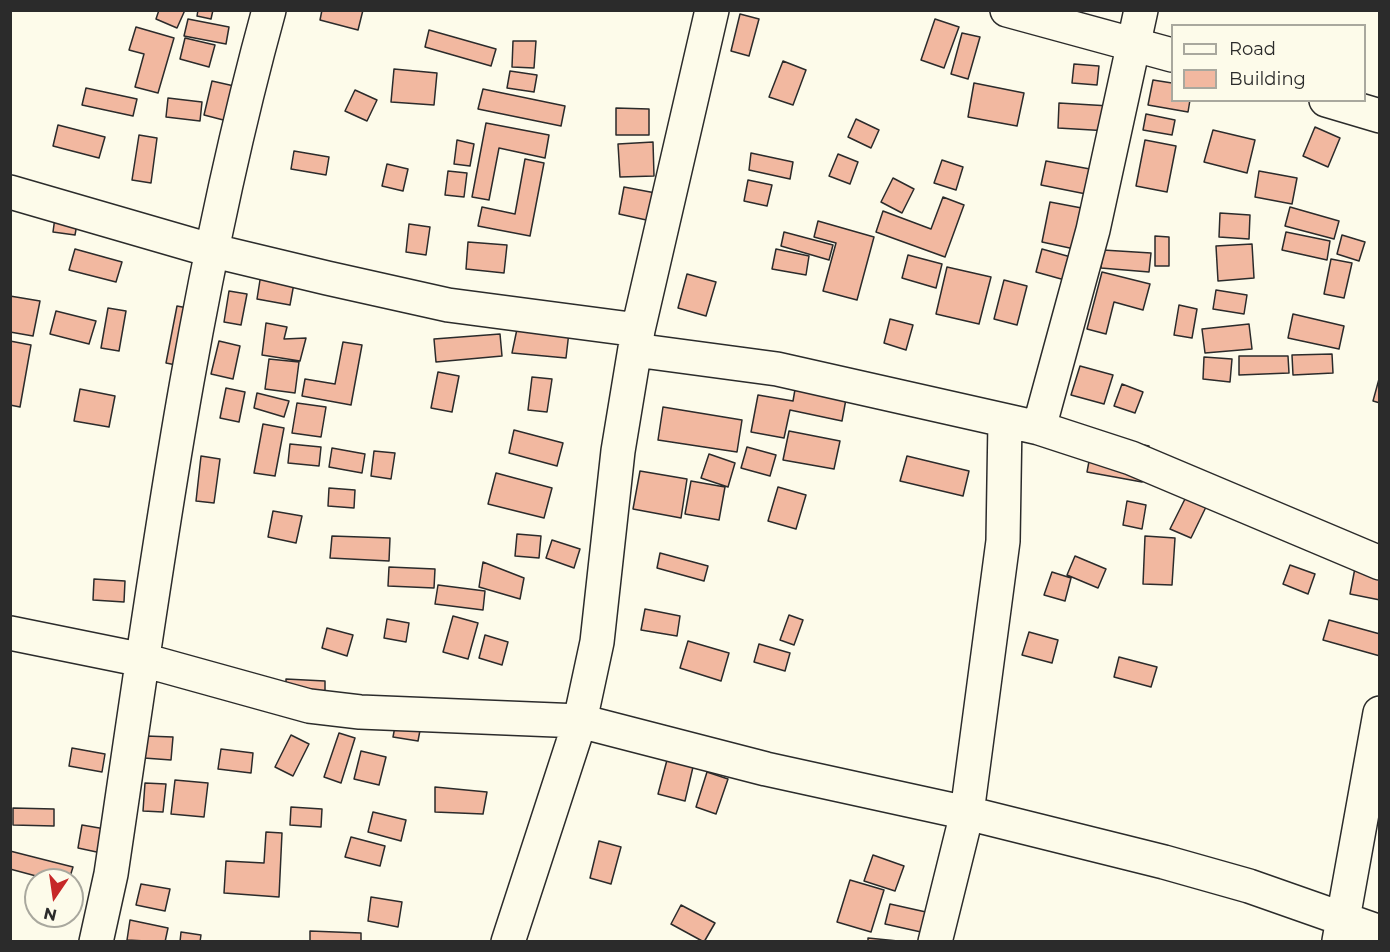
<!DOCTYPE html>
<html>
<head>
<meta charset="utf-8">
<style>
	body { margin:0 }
	#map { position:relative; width:1390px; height:952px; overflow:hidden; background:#fdfbea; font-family:Montserrat,sans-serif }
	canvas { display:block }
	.frame { position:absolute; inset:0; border:12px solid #2b2b2b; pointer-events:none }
	.legend { position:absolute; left:1171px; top:24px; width:195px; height:78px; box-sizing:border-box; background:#fdfbea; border:2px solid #a9a89e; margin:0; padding:8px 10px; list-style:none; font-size:18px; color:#2b2b2b }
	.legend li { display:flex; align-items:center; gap:12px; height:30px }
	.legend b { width:30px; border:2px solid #a9a89e }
	.north { position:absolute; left:24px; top:868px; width:60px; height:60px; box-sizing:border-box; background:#fdfbea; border:2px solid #a9a89e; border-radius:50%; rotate:193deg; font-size:16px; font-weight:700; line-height:24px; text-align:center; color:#2b2b2b }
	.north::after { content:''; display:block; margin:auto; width:21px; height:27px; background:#c62828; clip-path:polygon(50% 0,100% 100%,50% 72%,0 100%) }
</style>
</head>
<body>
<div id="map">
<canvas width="1390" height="952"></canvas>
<div class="frame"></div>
<ul class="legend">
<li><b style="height:8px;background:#fdfbea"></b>Road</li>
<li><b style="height:16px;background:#f2b8a0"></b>Building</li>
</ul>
<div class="north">N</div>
</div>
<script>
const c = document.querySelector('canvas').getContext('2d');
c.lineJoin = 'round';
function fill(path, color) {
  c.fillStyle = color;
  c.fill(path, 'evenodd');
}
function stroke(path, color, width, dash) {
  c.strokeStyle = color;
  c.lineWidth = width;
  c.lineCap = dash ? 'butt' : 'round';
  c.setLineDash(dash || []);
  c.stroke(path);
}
const building = new Path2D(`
	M159 10H185L177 28 156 19Z
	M198 10H213L211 19 197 16Z
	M322 10H363L358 30 320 20Z
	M740 14 759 19 749 56 731 51Z
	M188 19 229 27 226 44 184 36Z
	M935 19 959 27 944 68 921 60Z
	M136 27 174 38 158 93 135 87 144 54 129 50Z
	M429 30 496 49 491 66 425 47Z
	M962 33 980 37 968 79 951 74Z
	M185 38 215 45 209 67 180 59Z
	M513 41H536L534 68 512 67Z
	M783 61 806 70 793 105 769 97Z
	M1074 64 1099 66 1097 85 1072 83Z
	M394 69 437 73 434 105 391 102Z
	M510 71 537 75 534 92 507 88Z
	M1153 80 1172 83V100H1190L1188 112 1148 105Z
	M212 81 243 88 235 123 204 115Z
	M974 83 1024 93 1017 126 968 117Z
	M86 88 137 99 133 116 82 105Z
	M483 89 565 106 561 126 478 109Z
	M355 90 377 100 367 121 345 111Z
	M168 98 202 102 200 121 166 117Z
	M1059 103 1110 106 1109 131 1058 128Z
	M616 108 649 109V135H616Z
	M1146 114 1175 120 1172 135 1143 130Z
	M856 119 879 130 871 148 848 137Z
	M486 123 549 135 545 158 499 148 489 200 472 197Z
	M58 125 105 137 99 158 53 146Z
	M1315 127 1340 138 1328 167 1303 156Z
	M1213 130 1255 140 1247 173 1204 162Z
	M139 135 157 138 151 183 132 180Z
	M457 140 474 144 470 166 454 164Z
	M1145 140 1176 146 1167 192 1136 186Z
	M653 142 654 176 620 177 618 144Z
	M294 151 329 157 326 175 291 169Z
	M751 153 793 162 790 179 749 170Z
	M838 154 858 162 850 184 829 176Z
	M525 159 544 163 530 236 478 226 482 207 515 214Z
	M942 160 963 167 956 190 934 183Z
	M1046 161 1101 171 1096 196 1041 185Z
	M387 164 408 169 403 191 382 186Z
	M448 171 467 173 464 197 445 195Z
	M1259 171 1297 178 1292 204 1255 197Z
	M893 178 914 189 902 213 881 202Z
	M748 180 772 185 767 206 744 201Z
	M624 187 666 195 660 223 619 214Z
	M943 197 964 205 945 257 876 232 883 211 931 229Z
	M1050 202 1087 209 1079 250 1042 242Z
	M1290 207 1339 221 1334 239 1285 226Z
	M56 210 79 213 75 235 53 232Z
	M1220 213 1250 215 1249 239 1219 237Z
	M818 221 874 237 857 300 823 291 836 243 814 237Z
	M409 224 430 227 426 255 406 252Z
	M784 232 833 245 829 260 781 246Z
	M1286 232 1330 241 1327 260 1282 250Z
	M1342 235 1365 242 1359 261 1337 254Z
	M1155 236 1169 237V266H1155Z
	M468 242 507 245 504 273 466 269Z
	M1252 244 1254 278 1218 281 1216 246Z
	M75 249 122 262 116 282 69 270Z
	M776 249 809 256 806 275 772 269Z
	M1042 249 1078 259 1072 282 1036 272Z
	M1103 250 1151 253 1149 272 1101 268Z
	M908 255 942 264 936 288 902 278Z
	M1331 259 1352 263 1344 298 1324 294Z
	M263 261 297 267 290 305 257 299Z
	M947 267 991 277 979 324 936 314Z
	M1102 272 1150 284 1143 310 1114 302 1106 334 1087 329Z
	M687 274 716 282 706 316 678 308Z
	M1004 280 1027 286 1017 325 994 319Z
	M1216 290 1247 295 1244 314 1213 309Z
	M229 291 247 294 241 325 224 322Z
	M10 296 40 301 33 336 10 332Z
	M1179 305 1197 309 1192 338 1174 335Z
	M177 306 198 310 186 367 166 363Z
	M108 308 126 311 119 351 101 348Z
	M56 311 96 321 89 344 50 334Z
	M1293 314 1344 326 1339 349 1288 338Z
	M890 319 913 325 906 350 884 343Z
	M266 323 287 327 284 339 306 338 300 361 262 355Z
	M1249 324 1252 349 1205 353 1202 329Z
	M517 329 569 332 566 358 512 353Z
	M500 334 502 356 436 362 434 339Z
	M10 341 31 345 20 407 10 405Z
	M219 341 240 346 233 379 211 374Z
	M343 342 362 345 351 405 302 396 305 379 335 384Z
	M1332 354 1333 373 1293 375 1292 355Z
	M1239 356H1288L1289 373 1239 375Z
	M1204 357 1232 359 1230 382 1203 379Z
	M269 359 299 362 295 393 265 389Z
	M1080 366 1113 375 1104 404 1071 395Z
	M438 372 459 376 452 412 431 408Z
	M532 377 552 379 547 412 528 410Z
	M797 378 848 388 842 421 790 410 784 438 751 432 758 395 793 401Z
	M1379 379H1380V403L1373 401Z
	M1122 384 1143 392 1135 413 1114 406Z
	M226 388 245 392 239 422 220 418Z
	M80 389 115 396 109 427 74 421Z
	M257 393 289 401 284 417 254 408Z
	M297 403 326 407 321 437 292 433Z
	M663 407 742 420 737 452 658 440Z
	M263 424 284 428 275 476 254 473Z
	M514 430 563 443 557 466 509 453Z
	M789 431 840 441 834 469 783 460Z
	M1094 435 1149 446 1142 482 1087 472Z
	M290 444 321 447 319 466 288 463Z
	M747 447 776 455 770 476 741 468Z
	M332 448 365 454 362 473 329 467Z
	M374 451 395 453 391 479 371 476Z
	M709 454 735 463 728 487 701 478Z
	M201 456 220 459 214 503 196 501Z
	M907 456 969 471 963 496 900 481Z
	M640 471 687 479 681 518 633 509Z
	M496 473 552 488 544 518 488 504Z
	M691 481 725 487 719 520 685 514Z
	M778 487 806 495 796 529 768 521Z
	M329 488 355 490 354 508 328 506Z
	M1186 497 1206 507 1191 538 1170 529Z
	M1127 501 1146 505 1142 529 1123 525Z
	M273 511 302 516 296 543 268 537Z
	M517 534 541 536 539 558 515 556Z
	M332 536 390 538 389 561 330 558Z
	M1145 536 1175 538 1172 585 1143 584Z
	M552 540 580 549 574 568 546 558Z
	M660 553 708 566 704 581 657 568Z
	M1075 556 1106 569 1098 588 1067 575Z
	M483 562 524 578 520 599 479 587Z
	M1290 565 1315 574 1308 594 1283 584Z
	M389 567 435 569 434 588 388 586Z
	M1355 568 1380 572V600L1350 594Z
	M1052 572 1071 578 1065 601 1044 595Z
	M94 579 125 581 124 602 93 600Z
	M438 585 485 591 483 610 435 604Z
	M645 609 680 616 677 636 641 630Z
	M789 615 803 620 794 645 780 640Z
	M453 616 478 623 468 659 443 652Z
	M387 619 409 623 406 642 384 638Z
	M1329 620 1380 634V656L1323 640Z
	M327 628 353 635 347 656 322 648Z
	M1029 632 1058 640 1052 663 1022 655Z
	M485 635 508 642 502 665 479 658Z
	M688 641 729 653 721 681 680 668Z
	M759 644 790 653 785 671 754 662Z
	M1119 657 1157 667 1151 687 1114 677Z
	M286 679 325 681V705L286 703Z
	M399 705 424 709 418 741 393 737Z
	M339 733 355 738 341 783 324 777Z
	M291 735 309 744 293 776 275 767Z
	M146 736 173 737 171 760 144 758Z
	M72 748 105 754 102 772 69 766Z
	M221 749 253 753 251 773 218 769Z
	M361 751 386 757 379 785 354 779Z
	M667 760 693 767 685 801 658 794Z
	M707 772 728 779 716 814 696 807Z
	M175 780 208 783 204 817 171 814Z
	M145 783 166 784 163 812 143 811Z
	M435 787 487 792 483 814 435 812Z
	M291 807 322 809 321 827 290 825Z
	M13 808 54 809V826L13 825Z
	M373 812 406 820 401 841 368 832Z
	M82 825 111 830 106 854 78 848Z
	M266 832 282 833 279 897 224 893 226 861 264 863Z
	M351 837 385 846 380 866 345 857Z
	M599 841 621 847 611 884 590 878Z
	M10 851 73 867 69 880H51L10 869Z
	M873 855 904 866 895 891 864 881Z
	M850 880 884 890 871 932 837 922Z
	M141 884 170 889 165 911 136 905Z
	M371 897 402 902 398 927 368 921Z
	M890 904 926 912 921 932 885 924Z
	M681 905 715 923 704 942 671 924Z
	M130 920 168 928 165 942 127 940Z
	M310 931 361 933V942H310Z
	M181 932 201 935 200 942H180Z
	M868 938 908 942H868Z`);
fill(building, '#f2b8a0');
stroke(building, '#2b2b2b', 1.5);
const street = new Path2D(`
	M1007 10 1172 55
	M1326 100 1380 116
	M10 192 210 250 327 278 448 305 638 330
	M635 350 777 369 1039 428 1131 458 1380 563
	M1039 428 1093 230 1141 10
	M10 633 143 660 309 706 360 712 580 721 766 769 967 813 1164 862 1249 886 1380 932
	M1339 941 1380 713
	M96 942 111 874C154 585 191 293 269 10
	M508 942 580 721 597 642 618 451 638 330 712 10
	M935 942 967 813 1003 541 1005 421`);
stroke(street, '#2b2b2b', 36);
stroke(street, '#fdfbea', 33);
</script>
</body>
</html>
